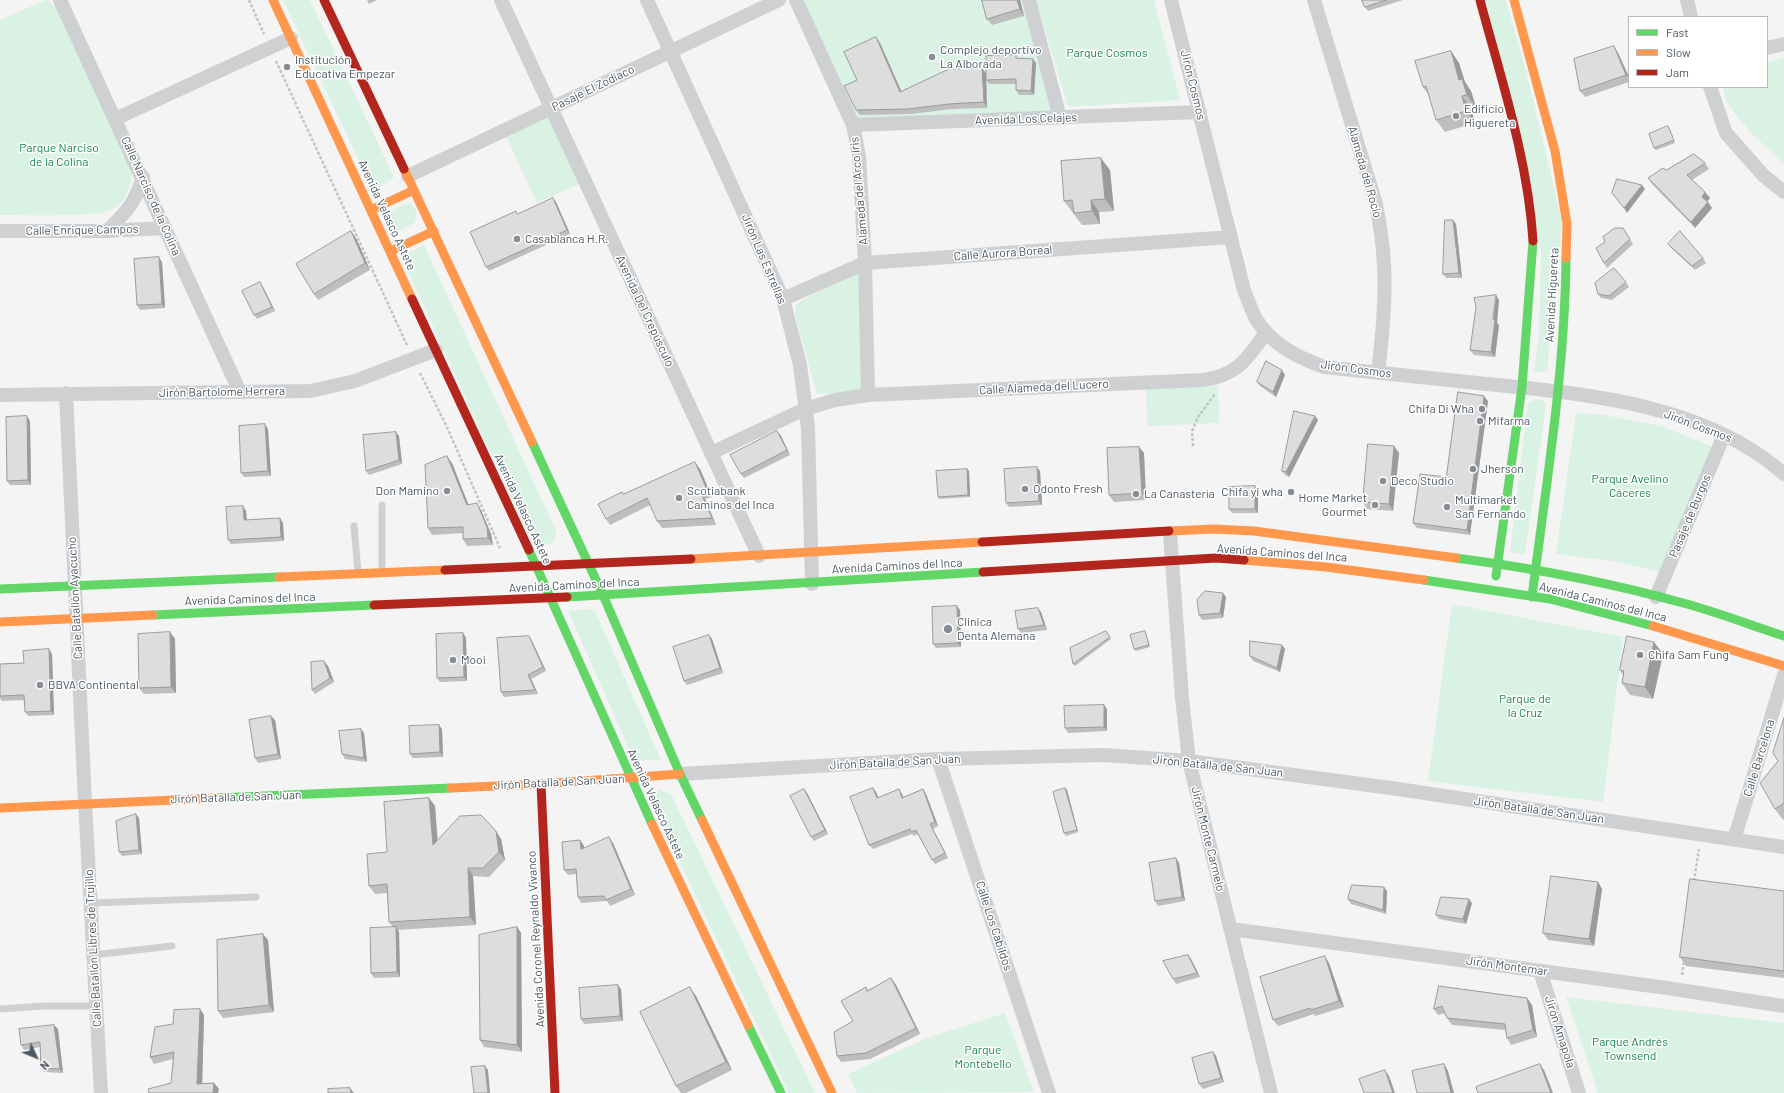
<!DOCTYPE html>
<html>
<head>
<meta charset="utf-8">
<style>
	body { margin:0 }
	#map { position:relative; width:1784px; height:1093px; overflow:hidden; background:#f4f4f4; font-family:Barlow,sans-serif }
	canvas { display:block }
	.legend { position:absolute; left:1628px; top:16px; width:140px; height:72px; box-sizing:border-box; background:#fff; border:1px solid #b7bbc0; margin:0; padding:5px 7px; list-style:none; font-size:12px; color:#4a5661 }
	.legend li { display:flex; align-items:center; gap:8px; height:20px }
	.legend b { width:20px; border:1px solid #b7bbc0 }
	.north { position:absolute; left:16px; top:1037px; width:40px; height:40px; -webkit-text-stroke:3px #fff; paint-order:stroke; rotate:134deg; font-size:11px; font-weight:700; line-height:16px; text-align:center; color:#4a5661 }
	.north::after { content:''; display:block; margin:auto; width:14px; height:18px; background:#4a5661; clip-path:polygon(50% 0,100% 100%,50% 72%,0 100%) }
</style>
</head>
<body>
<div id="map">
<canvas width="1784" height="1093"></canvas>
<ul class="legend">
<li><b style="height:5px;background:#63d668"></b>Fast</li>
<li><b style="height:5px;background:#ff974d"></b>Slow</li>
<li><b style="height:5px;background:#b3261e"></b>Jam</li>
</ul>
<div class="north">N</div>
</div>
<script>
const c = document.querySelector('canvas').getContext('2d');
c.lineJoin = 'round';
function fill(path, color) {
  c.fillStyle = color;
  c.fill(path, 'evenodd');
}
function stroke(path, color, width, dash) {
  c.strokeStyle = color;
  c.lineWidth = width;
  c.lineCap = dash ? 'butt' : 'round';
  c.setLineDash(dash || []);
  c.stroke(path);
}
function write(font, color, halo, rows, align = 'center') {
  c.font = font + ' Barlow,sans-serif';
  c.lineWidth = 3;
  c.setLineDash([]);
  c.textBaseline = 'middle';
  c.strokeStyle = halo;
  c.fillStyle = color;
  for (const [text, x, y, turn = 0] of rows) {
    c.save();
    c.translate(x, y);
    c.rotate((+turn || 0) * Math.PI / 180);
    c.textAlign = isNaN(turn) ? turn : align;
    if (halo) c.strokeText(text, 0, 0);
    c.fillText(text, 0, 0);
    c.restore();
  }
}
fill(new Path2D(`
	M45 0H47L61 11 132 170C132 184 126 202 113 209 98 218 21 215 0 215V20Z
	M283 0H310L394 177 379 188H372Z
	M803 0H1023L1052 110 1050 114 859 120 855 117Z
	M1036 0H1154L1180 100 1068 107Z
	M1486 0H1506L1527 74 1562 221 1547 371 1534 372 1539 332 1541 251Z
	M1784 58V164L1750 132 1727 103 1723 87H1767V63Z
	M550 115 581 183 537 203 506 136Z
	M410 202 417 212 415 223 392 234 381 215Z
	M424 245 557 533 552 543 539 548 531 541 401 256Z
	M860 270 864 392 817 394 795 314 796 305 802 300Z
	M1218 386 1219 423 1147 426 1146 389Z
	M1535 399 1542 400 1546 405 1525 554 1510 552 1528 403Z
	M1576 413 1604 415 1661 426 1716 448 1663 573 1618 562 1556 554Z
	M1452 604 1623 637 1603 802 1428 781Z
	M594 609 661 760H634L568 611Z
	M659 789 671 794 815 1093H789L650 799Z
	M1566 997 1784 1023V1093H1598Z
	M1005 1013 1034 1092 857 1093 848 1074 927 1038Z`), '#d9f2e3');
stroke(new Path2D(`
	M249 0 264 34
	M276 61 407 345
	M420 373 446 425 500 548
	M1193 446 1192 431 1198 417 1215 394
	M1694 881 1699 849
	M1682 975 1684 960`), '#bcc7c4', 2.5, [3, 2]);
stroke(new Path2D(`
	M354 526 358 572
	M382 571V505
	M90 903 256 897
	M93 955 172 946
	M0 1009 44 1006H96`), '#ced0d2', 7);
stroke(new Path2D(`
	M60 0 240 392
	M501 0 759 556
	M647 0 783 299 800 365 808 428 812 584
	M796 0 853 125 859 156 865 263 868 395
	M1029 0 1060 118
	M1171 0 1244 290C1248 299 1251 310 1256 319 1272 345 1297 357 1324 367 1379 373 1433 378 1487 384 1587 394 1705 404 1784 474
	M1314 0 1376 204C1380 224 1383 244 1384 265 1386 301 1382 337 1378 373
	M1687 0 1691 17
	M1767 48 1784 44
	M1710 87 1726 133 1763 175 1784 192
	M115 119 291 38
	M853 125 1200 112
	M408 176 779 0
	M0 231H107L165 228
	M107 231C127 211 134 205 143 177
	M783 299 865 263 1231 237
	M66 393 85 803 101 1093
	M0 395 310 391 355 381 436 350
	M711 453 805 409 835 400 868 395 1203 380C1238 375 1246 360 1266 333
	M1170 533 1182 698 1189 761 1271 1093
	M1656 597 1724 435
	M938 759 1049 1093
	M680 774 938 759 1104 755 1189 761 1398 789 1784 847
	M1734 840 1784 675
	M1231 929 1667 988 1784 1006
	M1540 971 1579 1093`), '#ced0d2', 14);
stroke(new Path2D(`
	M532 442 603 595 680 774 702 820
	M529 550 652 824
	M1456 558C1532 568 1608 582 1683 603 1717 612 1750 625 1784 636
	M1496 576 1522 387 1533 241
	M1424 580 1550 599 1653 626
	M0 589 279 577
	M567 597 983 572
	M1532 597C1546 485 1565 371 1566 258
	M153 615 374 605
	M217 798 451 788
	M748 1025 781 1093`), '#63d668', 9);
stroke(new Path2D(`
	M273 0 412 299
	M1514 0 1555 151 1567 224 1566 258
	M404 169 532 442
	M371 210 414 190
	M391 251 434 231
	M1169 531 1214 529 1254 531 1456 558
	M691 559 982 542
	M1244 560 1326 567 1424 580
	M279 577 445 570
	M0 622 153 615
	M1653 626 1784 666
	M451 788 541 784 680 774
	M0 808 217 798
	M702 820 832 1093
	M652 824 748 1025`), '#ff974d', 9);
stroke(new Path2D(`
	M324 0 404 169
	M1480 0C1501 79 1528 159 1533 241
	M412 299 529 550
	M982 542 1169 531
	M445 570 691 559
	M983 572 1216 558 1244 560
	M374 605 567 597
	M541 784 555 1093`), '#b3261e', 9);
fill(new Path2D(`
	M367 0H377L369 4Z
	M982 0H1020L1024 16 992 25 987 19Z
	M1362 0H1403L1368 11 1365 7Z
	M880 43 902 92 986 73 1018 58 1036 63 1034 95H1019L1016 90V84H989L986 80 987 108 952 109 911 114 860 115 856 110 857 80Z
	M1451 51 1459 63 1465 82 1471 91 1476 107 1471 109 1475 123 1445 132 1436 120 1429 95 1423 87Z
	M1618 53 1629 77V82L1585 97 1580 91Z
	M1668 126 1670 129 1675 143 1656 150 1654 148Z
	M1705 163 1709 169 1692 180 1710 198 1707 201 1712 208 1695 228 1652 184 1648 178 1666 170Z
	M1110 170 1114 211 1099 212 1100 224 1082 225 1064 201Z
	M556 202 570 234 489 271 486 267 516 211 517 214Z
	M1453 220 1456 224 1462 278H1446L1443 274Z
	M1623 228 1633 244 1607 268 1604 263 1605 242Z
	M356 238 370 270 318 300 314 294Z
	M1668 244 1703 258 1706 263 1695 270 1671 248Z
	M162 262 165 308 140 310 137 305Z
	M260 282 263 287 275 311 257 319 254 315Z
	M1626 282 1629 287 1612 300 1601 298 1598 294Z
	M1499 300 1497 323 1499 325 1495 357 1474 355 1470 350Z
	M1285 375 1276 397 1260 386 1257 382Z
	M1488 401 1470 535 1417 528 1413 523 1446 477Z
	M1315 416 1318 420 1289 477 1285 475 1282 471Z
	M30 421 31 485H10L7 481Z
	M268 429 271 476 244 477 241 473Z
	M777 431 781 436 790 455 744 478 741 474Z
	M399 436 402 464 369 475 366 471Z
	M1394 446 1399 453 1393 511 1367 509 1363 502Z
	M1139 447 1144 453 1146 500 1114 502 1109 495Z
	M452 463 468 505 481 510 491 534 493 545 467 546 463 539V533L432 535 428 528Z
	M700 469 712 497 705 499 716 525 662 528 657 521 650 505 610 525 606 519 622 492 623 494Z
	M967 469 969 471 970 497 939 499 938 497Z
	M1040 471 1042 505 1009 507 1006 503Z
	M1258 491V513H1232L1229 509Z
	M243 506 246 511 247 520 283 523 284 541 231 544 228 540Z
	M1226 597 1223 618 1202 620 1199 615Z
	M957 606 960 610 961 647 936 648 933 644Z
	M1041 612 1047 630 1021 633 1018 629Z
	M1106 631 1111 639 1075 666 1073 664Z
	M1145 631 1146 633 1150 647 1136 651 1134 649Z
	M170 632 175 639 176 693 144 694 139 688Z
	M463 633 466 638 467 681 440 682 437 678Z
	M529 636 532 641 546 671 531 679 538 694 504 697 501 692Z
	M712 639 723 673 687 685 684 681Z
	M1285 649 1280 672 1253 661 1250 656Z
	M52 654 54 715 28 716 25 712V700L2 701 0 698V664L24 663Z
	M1663 654 1653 699 1630 695 1622 683 1623 675 1620 670Z
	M328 666 334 682 315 694 312 690Z
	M1107 709V731L1068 733 1065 728Z
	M1784 718V819L1783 820 1775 809 1778 761Z
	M275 720 281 759 258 763 255 758Z
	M442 729 443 757 413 758 410 754Z
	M364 733 367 762 345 759 342 754Z
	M873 788 876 792 878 798 902 794 903 797 923 789 926 794 938 826 933 829 948 858 935 864 932 860 918 834 914 836 912 834 873 849 869 845Z
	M1065 788 1067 790 1078 832 1066 836 1064 833Z
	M804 789 807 793 828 834 814 841 811 837Z
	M429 798 435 806 438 840 501 839 505 860 489 877 473 876 476 925 397 930 399 932 400 977 374 978 371 973 393 927 389 922 387 893 375 894 369 886 387 852Z
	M139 818 142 854 122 856 119 852Z
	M580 840 584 846V848L613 843 635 895 610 906 607 901 581 903 578 897 576 874 568 875 564 870Z
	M1179 863 1185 901 1158 906 1155 901Z
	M1598 882 1602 889 1594 946 1548 940 1543 933Z
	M1387 891 1386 914 1351 904 1348 899Z
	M1784 891V978L1686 966 1680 957Z
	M1472 903 1466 924 1439 919 1436 915Z
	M517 927 521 933 522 1052 484 1047 480 1040Z
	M268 940 274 1012 223 1018 218 1011Z
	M1188 955 1191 959 1200 977 1176 984 1173 979Z
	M1329 963 1344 1007 1315 1016 1314 1014 1278 1026 1273 1020Z
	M891 978 896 985 920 1034 870 1059 841 1062 837 1056 853 1021 866 987 868 990Z
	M1439 986 1527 998 1532 1005 1537 1037 1511 1045 1507 1038 1505 1030 1452 1025 1447 1018 1445 1013 1438 1015 1434 1009Z
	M621 989 623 1021 584 1024 581 1019Z
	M696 996 732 1070 686 1093H681L676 1086Z
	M200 1009 204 1015 202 1084 214 1083 219 1089 171 1083 173 1059 154 1064 150 1057 173 1024Z
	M58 1029 63 1073 44 1072 41 1068 40 1047 24 1050 21 1045Z
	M1213 1052 1216 1056 1224 1082 1203 1089 1199 1084Z`), '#bebebf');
fill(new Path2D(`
	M1017 0H1020L1024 16 1020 9Z
	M876 37 880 43 904 98 900 92Z
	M1614 46 1618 53 1629 77V79L1626 75Z
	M1451 51 1459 63 1465 82 1471 91 1476 107 1467 95 1459 80Z
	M1033 59 1036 63 1034 95 1031 91Z
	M982 68 986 73 987 108 984 102Z
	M1462 96 1471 109 1475 123 1466 111Z
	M1101 158 1110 170 1114 211 1105 199Z
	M1642 185 1645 189 1627 213 1624 208Z
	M1705 192 1710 198 1706 203 1702 197Z
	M553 198 556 202 570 234 567 230Z
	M1091 200 1099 212 1100 224 1092 211Z
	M1708 202 1712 208 1695 228 1691 222Z
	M1453 220 1456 224 1462 278 1459 273Z
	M351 231 356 238 370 270 365 263Z
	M159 257 162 262 165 308 162 304Z
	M260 282 263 287 275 311 272 307Z
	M1496 295 1499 300 1497 323 1499 325 1495 357 1491 352Z
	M1282 370 1285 375 1276 397 1273 392Z
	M1484 396 1488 401 1470 535 1467 530Z
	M27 416 30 421 31 485 28 480Z
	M1315 416 1318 420 1289 477 1286 472Z
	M265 424 268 429 271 476 268 471Z
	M777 431 781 436 790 455 787 450Z
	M396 432 399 436 402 464 399 460Z
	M1394 446 1399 453 1393 511 1389 504Z
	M1139 447 1144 453 1146 500 1142 493Z
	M447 456 452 463 471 511 467 505Z
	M695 462 700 469 712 497 707 490Z
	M1037 467 1040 471 1042 505 1039 501Z
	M967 469 969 471 970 497 968 495Z
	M1255 486 1258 491V513L1255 509Z
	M701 493 705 499 716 525 712 518Z
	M477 503 481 510 491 534 493 545 488 538Z
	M243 506 246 511 247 525 244 520Z
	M280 518 283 523 284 541 281 537Z
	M1223 593 1226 597 1223 618 1220 613Z
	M957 606 960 610 961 647 958 643Z
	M1038 608 1041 612 1047 630 1044 625Z
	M170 632 175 639 176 693 171 687Z
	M463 633 466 638 467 681 464 677Z
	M709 635 712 639 723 673 720 668Z
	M529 636 532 641 546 671 543 667Z
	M1654 642 1663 654 1653 699 1645 687Z
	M1282 645 1285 649 1280 672 1277 668Z
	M49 649 52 654 54 715 51 711Z
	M324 661 328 666 334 682 330 678Z
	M528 675 531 679 538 694 535 690Z
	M1104 705 1107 709V731L1104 727Z
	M271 716 275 720 281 759 278 754Z
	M439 725 442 729 443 757 440 752Z
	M361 729 364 733 367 762 364 758Z
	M873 788 876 792 880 802 877 798Z
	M1065 788 1067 790 1078 832 1077 830Z
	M804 789 807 793 828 834 825 830Z
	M899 789 902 794 905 802 902 798Z
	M923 789 926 794 938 826 935 822Z
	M429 798 435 806 438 853 433 845Z
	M136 814 139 818 142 854 139 850Z
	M930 824 933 829 948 858 945 853Z
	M496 831 501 839 505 860 499 852Z
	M609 837 613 843 635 895 631 889Z
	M580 840 584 846V855L581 849Z
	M1176 858 1179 863 1185 901 1182 897Z
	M468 868 473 876 476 925 470 917Z
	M1598 882 1602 889 1594 946 1589 939Z
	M1384 887 1387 891 1386 914 1383 910Z
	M1469 899 1472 903 1466 924 1463 919Z
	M396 927 399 932 400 977 397 972Z
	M517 927 521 933 522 1052 517 1045Z
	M263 934 268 940 274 1012 269 1005Z
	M1188 955 1191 959 1200 977 1197 973Z
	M1325 956 1329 963 1344 1007 1339 1001Z
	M891 978 896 985 920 1034 916 1028Z
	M618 985 621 989 623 1021 620 1016Z
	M690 987 696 996 732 1070 726 1062Z
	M1527 998 1532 1005 1537 1037 1533 1030Z
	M200 1009 204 1015 202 1090 197 1084Z
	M54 1025 58 1029 63 1073 60 1069Z
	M1213 1052 1216 1056 1224 1082 1221 1078Z
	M1444 1064 1448 1071 1454 1093H1451Z
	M1540 1064 1544 1070 1553 1093H1551Z
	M485 1066 488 1070 490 1093H488Z
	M1385 1070 1389 1076 1395 1093H1393Z
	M214 1083 219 1089 218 1093H213Z
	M350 1088 353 1092 354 1093H351Z`), '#9b9b9b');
const building = new Path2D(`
	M982 0H1017L1020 9 987 19Z
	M1362 0H1387L1365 7Z
	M876 37 900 92 949 69 982 68 984 102 949 104 908 109 856 110 844 86 857 80 844 52Z
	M1614 46 1626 75 1580 91 1574 59Z
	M1451 51 1459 80 1462 79 1467 95 1462 96 1466 111 1436 120 1426 86 1423 87 1415 61Z
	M1016 55V58L1033 59 1031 91 1016 90V79L986 80V56Z
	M1668 126 1674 140 1654 148 1649 134Z
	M1694 154 1705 163 1687 175 1705 192 1702 197 1708 202 1691 222 1648 178 1663 168 1666 170Z
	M1101 158 1105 199 1091 200 1092 211 1074 213 1072 200 1064 201 1061 161Z
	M1617 179 1642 185 1624 208 1612 193Z
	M553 198 567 230 486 267 470 232 516 211 517 214Z
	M1445 220H1453L1459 273 1443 274Z
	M1615 228H1623L1630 239 1604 263 1596 248 1605 242 1603 237Z
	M351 231 365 263 314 294 296 264Z
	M1680 231 1703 258 1692 266 1668 244Z
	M159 257 162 304 137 305 134 259Z
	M1614 268 1626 282 1609 296 1598 294 1595 283Z
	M260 282 272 307 254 315 242 291Z
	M1496 295 1493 319 1495 320 1491 352 1470 350 1476 307 1474 298Z
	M1266 361 1282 370 1273 392 1257 382Z
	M1458 392 1484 396 1467 530 1413 523 1420 474 1446 477Z
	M1294 411 1315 416 1286 472 1282 471Z
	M27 416 28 480 7 481 6 417Z
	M265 424 268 471 241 473 239 426Z
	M777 431 787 450 741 474 730 455Z
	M396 432 399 460 366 471 363 435Z
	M1368 444 1394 446 1389 504 1363 502Z
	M1139 447 1142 493 1109 495 1107 448Z
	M447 456 467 505 477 503 487 527 488 538 463 539V527L428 528 425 465Z
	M695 462 707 490 701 493 712 518 657 521 647 498 606 519 598 504 622 492 623 494Z
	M1037 467 1039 501 1006 503 1004 469Z
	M967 469 968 495 938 497 936 471Z
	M1255 486V509H1229V487Z
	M243 506 244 520 280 518 281 537 228 540 226 507Z
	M1205 591 1223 593 1220 613 1199 615 1197 600Z
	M957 606 958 643 933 644 932 607Z
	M1038 608 1044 625 1018 629 1015 611Z
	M1106 631 1110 637 1073 664 1070 648Z
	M1145 631 1149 645 1134 649 1130 635Z
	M170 632 171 687 139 688 138 634Z
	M463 633 464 677 437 678 436 634Z
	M709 635 720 668 684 681 673 647Z
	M529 636 543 667 528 675 535 690 501 692 497 638Z
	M1627 636 1654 642 1645 687 1622 683 1624 671 1620 670Z
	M1250 641 1282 645 1277 668 1250 656Z
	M49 649 51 711 25 712 24 695 0 696V664L24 663 23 651Z
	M324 661 330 678 312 690 311 662Z
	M1104 705V727L1065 728 1064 706Z
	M271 716 278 754 255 758 249 720Z
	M1784 718V803L1775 809 1760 783 1778 761 1773 753Z
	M439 725 440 752 410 754 409 726Z
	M361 729 364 758 342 754 339 731Z
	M873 788 877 798 899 789 902 798 923 789 935 822 930 824 945 853 932 860 916 830 911 832 910 829 869 845 850 797Z
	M1065 788 1077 830 1064 833 1053 792Z
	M804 789 825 830 811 837 790 796Z
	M429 798 433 845 460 816 481 815 496 831 499 852 483 868H468L470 917 389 922 387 884 369 886 367 854 387 852 384 802Z
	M136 814 139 850 119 852 116 821Z
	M609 837 631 889 606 900 604 896 578 897 576 869 564 870 562 842 580 840 581 849Z
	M1176 858 1182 897 1155 901 1149 863Z
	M1551 876 1598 882 1589 939 1543 933Z
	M1690 879 1784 891V971L1680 957Z
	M1352 885 1384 887 1383 910 1348 899Z
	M1441 897 1469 899 1463 919 1436 915Z
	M396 927 397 972 371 973 370 928Z
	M517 927V1045L480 1040 479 935Z
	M263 934 269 1005 218 1011 217 940Z
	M1188 955 1197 973 1173 979 1163 961Z
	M1325 956 1339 1001 1311 1010 1310 1008 1273 1020 1260 977Z
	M891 978 916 1028 866 1053 837 1056 834 1032 853 1021 841 1001 866 987 867 991Z
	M618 985 620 1016 581 1019 579 988Z
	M1439 986 1527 998 1533 1030 1507 1038 1505 1024 1447 1018 1442 1006 1434 1009Z
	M690 987 726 1062 676 1086 640 1012Z
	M200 1009 197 1084 214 1083 213 1093H149L148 1089 171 1083 174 1052 150 1057 155 1027 173 1024 174 1010Z
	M54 1025 60 1069 41 1068 40 1042 21 1045 19 1029Z
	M1213 1052 1221 1078 1199 1084 1192 1058Z
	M1444 1064 1451 1093H1417L1412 1071Z
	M1540 1064 1551 1093H1478L1476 1087Z
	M485 1066 488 1093H474L471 1067Z
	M1385 1070 1393 1093H1364L1359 1079Z
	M350 1088 351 1093H328V1089Z`);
fill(building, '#ddddde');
stroke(building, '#9b9b9b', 1);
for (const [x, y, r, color] of [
	[932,57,4,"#868d94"],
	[287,67,4,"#868d94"],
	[1456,116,4,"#868d94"],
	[517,239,4,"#868d94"],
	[1482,409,4,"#868d94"],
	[1480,421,4,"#868d94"],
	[1473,469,4,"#868d94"],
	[1383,481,4,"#868d94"],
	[1025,489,4,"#868d94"],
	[447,491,4,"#868d94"],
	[1291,492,4,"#868d94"],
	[1136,494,4,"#868d94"],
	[679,498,4,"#868d94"],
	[1375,505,4,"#868d94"],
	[1447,507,4,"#868d94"],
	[948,629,5,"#868d94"],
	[1640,655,4,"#868d94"],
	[453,660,4,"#868d94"],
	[40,685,4,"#868d94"]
]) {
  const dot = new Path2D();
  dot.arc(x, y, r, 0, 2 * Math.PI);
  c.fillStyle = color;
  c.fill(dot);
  stroke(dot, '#fff', 1.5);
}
write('12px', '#4a5661', '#fff', [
	["Complejo deportivo",940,50],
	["La Alborada",940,64],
	["Institución",295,60],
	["Educativa Empezar",295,74],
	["Edificio",1464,109],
	["Higuereta",1464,123],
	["Casablanca H.R.",525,239],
	["Chifa Di Wha",1474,409,"right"],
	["Mifarma",1488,421],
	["Jherson",1481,469],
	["Deco Studio",1391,481],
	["Odonto Fresh",1033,489],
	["Don Mamino",439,491,"right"],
	["Scotiabank",687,491],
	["Caminos del Inca",687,505],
	["Chifa yi wha",1283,492,"right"],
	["La Canastería",1144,494],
	["Home Market",1367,498,"right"],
	["Gourmet",1367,512,"right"],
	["Multimarket",1455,500],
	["San Fernando",1455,514],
	["Clinica",957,622],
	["Denta Alemana",957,636],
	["Chifa Sam Fung",1648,655],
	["Mooi",461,660],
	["BBVA Continental",48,685]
], 'left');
write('12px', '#17864f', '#fff', [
	["Parque Cosmos",1107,53],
	["Parque Narciso",59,148],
	["de la Colina",59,162],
	["Parque Avelino",1630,479],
	["Cáceres",1630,493],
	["Parque de",1525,699],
	["la Cruz",1525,713],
	["Parque Andrés",1630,1042],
	["Townsend",1630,1056],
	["Parque",983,1050],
	["Montebello",983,1064]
]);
write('12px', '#4a5661', '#fff', [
	["Jirón Cosmos",1193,85,76],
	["Pasaje El Zodíaco",593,88,-26],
	["Avenida Los Celajes",1026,119,-2],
	["Alameda del Rocío",1365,172,74],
	["Alameda del Arco Iris",859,191,-95],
	["Calle Narciso de la Colina",151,196,66],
	["Avenida Velasco Astete",387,215,65],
	["Calle Enrique Campos",82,230,-1],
	["Calle Aurora Boreal",1003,253,-4],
	["Jirón Las Estrellas",764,259,67],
	["Avenida Higuereta",1552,295,-87],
	["Avenida Del Crepúsculo",645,311,65],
	["Jirón Cosmos",1356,369,8],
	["Calle Alameda del Lucero",1044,387,-3],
	["Jirón Bartolome Herrera",222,392,-1],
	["Jirón Cosmos",1698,426,21],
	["Avenida Velasco Astete",523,509,65],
	["Pasaje de Burgos",1690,516,-67],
	["Avenida Caminos del Inca",1282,553,4],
	["Avenida Caminos del Inca",897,566,-3],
	["Avenida Caminos del Inca",574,585,-3],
	["Calle Batallón Ayacucho",75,598,-93],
	["Avenida Caminos del Inca",250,599,-2],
	["Avenida Caminos del Inca",1603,602,14],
	["Calle Barcelona",1759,758,-73],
	["Jirón Batalla de San Juan",895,762,-3],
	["Jirón Batalla de San Juan",1218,766,6],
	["Jirón Batalla de San Juan",559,782,-3],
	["Jirón Batalla de San Juan",236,797,-2],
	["Avenida Velasco Astete",656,804,65],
	["Jirón Batalla de San Juan",1539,810,8],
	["Jirón Monte Carmelo",1208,839,76],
	["Calle Los Cabildos",994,926,72],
	["Avenida Coronel Reynaldo Vivanco",536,939,-93],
	["Calle Batallón Libres de Trujillo",93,948,-93],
	["Jirón Montemar",1507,966,8],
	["Jirón Amapola",1560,1032,72]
]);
</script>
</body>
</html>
